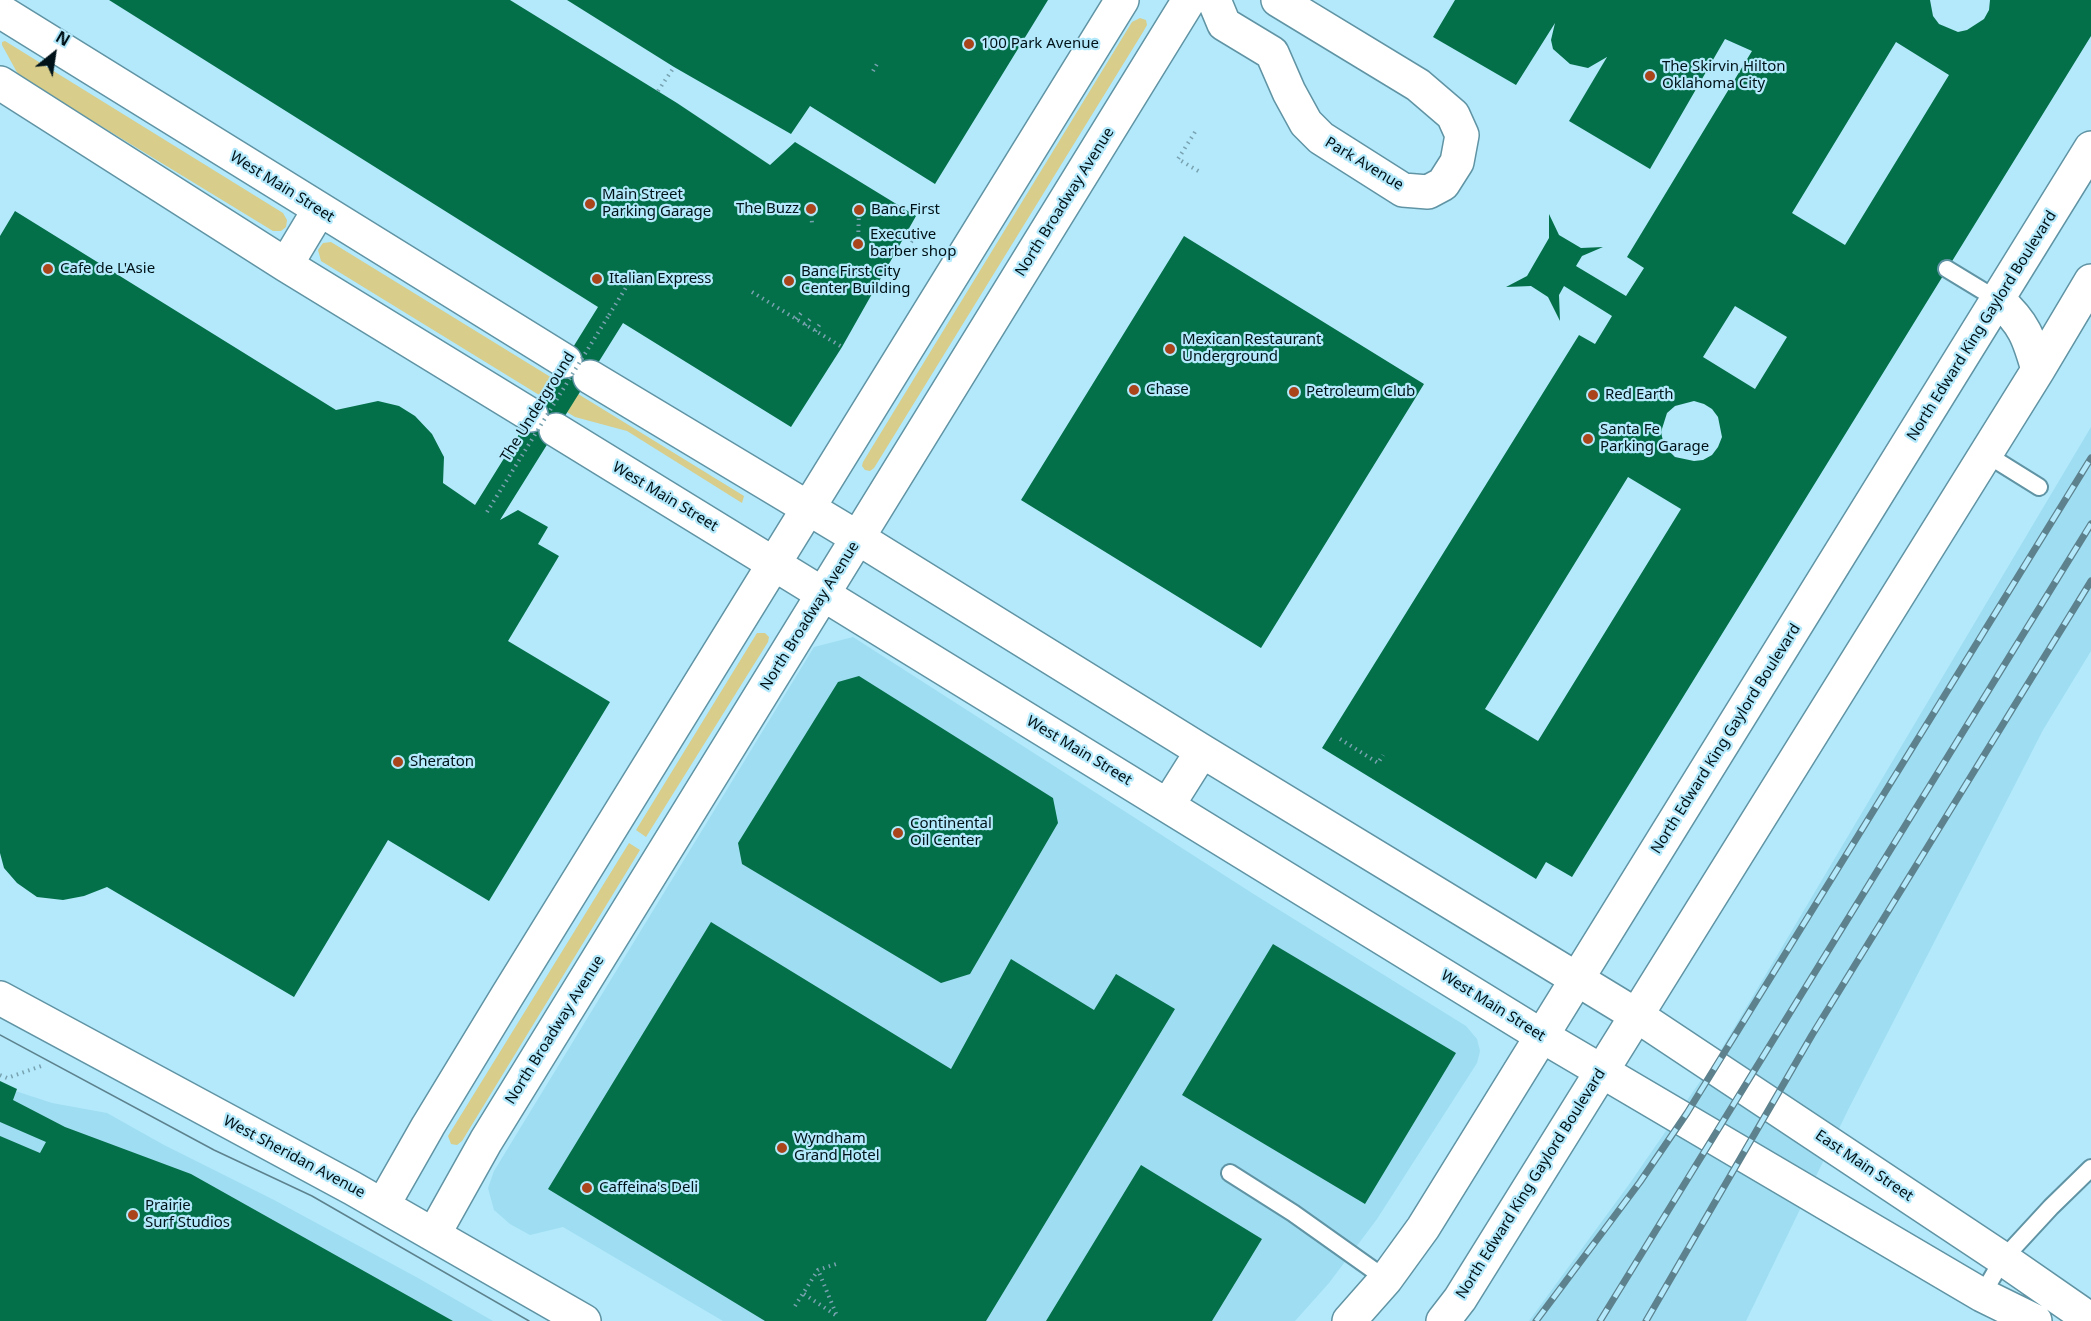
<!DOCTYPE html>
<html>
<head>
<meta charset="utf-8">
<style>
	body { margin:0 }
	#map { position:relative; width:2091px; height:1321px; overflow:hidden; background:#b3e9fb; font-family:"Noto Sans",sans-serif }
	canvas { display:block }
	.north { position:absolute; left:24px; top:24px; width:60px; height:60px; -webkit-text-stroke:4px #b3e9fb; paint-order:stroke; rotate:30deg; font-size:16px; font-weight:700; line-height:24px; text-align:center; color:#001218 }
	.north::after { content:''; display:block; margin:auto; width:21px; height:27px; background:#001218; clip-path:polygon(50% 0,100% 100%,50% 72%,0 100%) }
</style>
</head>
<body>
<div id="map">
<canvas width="2091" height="1321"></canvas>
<div class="north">N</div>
</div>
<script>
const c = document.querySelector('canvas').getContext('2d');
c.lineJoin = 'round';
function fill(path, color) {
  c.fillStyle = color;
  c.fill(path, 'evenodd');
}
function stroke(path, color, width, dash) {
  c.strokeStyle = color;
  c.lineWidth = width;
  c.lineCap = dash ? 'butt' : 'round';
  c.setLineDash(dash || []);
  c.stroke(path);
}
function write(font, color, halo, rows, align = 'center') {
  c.font = font + ' "Noto Sans",sans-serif';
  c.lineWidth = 4.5;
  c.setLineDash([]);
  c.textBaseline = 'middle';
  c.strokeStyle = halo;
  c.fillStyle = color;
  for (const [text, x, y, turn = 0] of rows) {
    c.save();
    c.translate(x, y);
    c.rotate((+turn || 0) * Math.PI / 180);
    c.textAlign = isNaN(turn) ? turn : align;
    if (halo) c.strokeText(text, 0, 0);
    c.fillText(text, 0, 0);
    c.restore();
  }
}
fill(new Path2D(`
	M2091 427V651L2043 730 1848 1110 1746 1321H1529L1630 1183 1715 1060Z
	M853 637 1252 893 1466 1026 1477 1039 1480 1051 1477 1063 1377 1219 1329 1283 1295 1321H723L563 1227 530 1235 510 1224 494 1210 488 1188 494 1171 814 647Z
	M0 1086 52 1103 107 1113 164 1145 274 1200 418 1278 493 1321H0Z`), '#9fddf2');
fill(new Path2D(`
	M1140 18 1146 20 1147 25 1143 32 874 468 870 471 865 470 862 466 863 462 1132 22Z
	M5 41 283 213 287 220 286 227 281 231H273L19 76 2 45V42Z
	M331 242 744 496 742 503 627 431 575 417 321 261 318 250 323 243Z
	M757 633H765L769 637 768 642 646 837 636 830Z
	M629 843 640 850 462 1141 457 1145 451 1144 448 1136Z`), '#d8cd8a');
fill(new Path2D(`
	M109 0H510L677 103 770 165 795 142 916 216 842 347 791 427 623 323 500 520 518 510 548 527 538 544 559 556 508 641 610 702 489 901 388 840 294 997 107 887 84 896 63 900 37 897 17 883 4 868 0 853V236L15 211 336 410 378 401 399 406 415 416 432 434 444 457 443 483 475 505 598 307Z
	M567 0H1048L935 184 810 106 791 134 674 67Z
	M1455 0H1930L1933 16 1939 24 1958 32 1967 30 1984 19 1989 10 1990 0H2091V36L1572 877 1546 862 1536 879 1322 748 1579 335 1595 344 1612 316 1564 286 1559 295 1560 321 1548 297 1531 286 1506 287 1527 276 1549 238V214L1559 235 1581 248 1603 247 1582 256 1576 266 1626 296 1644 268 1627 257 1752 51 1725 39 1650 169 1569 121 1607 57 1588 68 1570 64 1553 49 1551 40 1555 23 1516 85 1433 37ZM1896 42 1949 75 1845 245 1792 213ZM1735 306 1787 337 1755 389 1703 357ZM1694 401 1704 404 1712 409 1718 417 1722 437 1718 447 1712 455 1703 460 1694 461 1675 457 1668 450 1663 441 1661 432 1667 413 1675 406ZM1628 477 1681 509 1538 741 1485 709Z
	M1184 236 1424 384 1261 648 1021 500Z
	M859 676 1053 798 1058 823 970 974 941 983 742 864 738 843 787 764 838 682Z
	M711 922 951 1069 1011 959 1094 1010 1116 974 1175 1009 986 1321H765L548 1189Z
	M1273 944 1456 1053 1365 1204 1182 1095Z
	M0 1081 17 1089 13 1100 65 1127 191 1174 453 1321H0V1136L40 1153 46 1142 0 1122Z
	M1141 1165 1262 1239 1212 1321H1046Z`), '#047049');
const lane = new Path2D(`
	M1947 269 1998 300
	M1986 454 2039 487
	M1230 1173 1293 1213 1386 1279
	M1982 1295 2003 1259 2051 1207 2091 1168`);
const secondary = new Path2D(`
	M1214 0 1224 24 1272 53 1289 92 1306 123 1321 138 1403 190 1428 192 1443 184 1457 162 1462 135 1453 115 1418 85 1278 0
	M0 11 565 361
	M0 83 286 265 531 415
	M286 265 319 210
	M590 377 858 538 1202 751 1636 1015 2003 1259 2091 1320
	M556 430 1542 1036 1982 1295 2035 1321
	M1168 805 1202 751
	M0 998 352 1188 584 1321
	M383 1205 428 1126 507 996 1122 0
	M434 1234 486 1141 1189 0`);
const primary = new Path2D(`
	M1998 300C2024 323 2029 338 2038 370
	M1349 1321 1386 1279 1423 1228 2091 148
	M1443 1321 1460 1299 2038 370 2091 281`);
stroke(lane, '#6094a4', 20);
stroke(secondary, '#6094a4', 36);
stroke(primary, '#6094a4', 36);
stroke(new Path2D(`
	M873 71 877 64
	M658 91 674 67
	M1195 132 1178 159 1200 172
	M811 209 812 224
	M911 242 920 231
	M858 244 859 210
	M752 292 842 347
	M609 315 630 281
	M796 319 802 312
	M805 325 811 318
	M815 331 820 324
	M1340 739 1378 763 1383 755
	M0 1075 7 1078 44 1065
	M804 1294 837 1316 818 1270
	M795 1306 818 1270 839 1263`), '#78a2b0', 4, [1.5, 4.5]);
stroke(lane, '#fff', 16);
stroke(secondary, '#fff', 33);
stroke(primary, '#fff', 33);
stroke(new Path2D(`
	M0 1035 214 1150 312 1196 529 1321`), '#5d828e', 1.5);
const rail = new Path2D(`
	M1536 1321 1640 1182 1687 1113 2091 458
	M1600 1321 2091 524
	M1646 1321 1812 1035 2091 581`);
stroke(rail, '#5d828e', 7);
stroke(rail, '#b3e9fb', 4.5, [14]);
stroke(new Path2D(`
	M487 512 609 315`), '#78a2b0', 4, [1.5, 4.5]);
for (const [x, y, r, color] of [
	[969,44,6,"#aa441b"],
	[1650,76,6,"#aa441b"],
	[590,204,6,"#aa441b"],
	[811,209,6,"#aa441b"],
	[859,210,6,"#aa441b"],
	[858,244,6,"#aa441b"],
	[48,269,6,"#aa441b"],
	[597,279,6,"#aa441b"],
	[789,281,6,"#aa441b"],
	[1170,349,6,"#aa441b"],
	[1134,390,6,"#aa441b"],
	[1294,392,6,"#aa441b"],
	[1593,395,6,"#aa441b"],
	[1588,439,6,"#aa441b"],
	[398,762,6,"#aa441b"],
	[898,833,6,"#aa441b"],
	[782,1148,6,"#aa441b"],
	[587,1188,6,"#aa441b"],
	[133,1215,6,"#aa441b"]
]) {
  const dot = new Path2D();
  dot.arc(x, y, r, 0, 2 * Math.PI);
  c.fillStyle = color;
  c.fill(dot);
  stroke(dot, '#b3e9fb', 2);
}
write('15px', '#001218', '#b3e9fb', [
	["100 Park Avenue",981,44],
	["The Skirvin Hilton",1662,67],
	["Oklahoma City",1662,84],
	["Main Street",602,195],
	["Parking Garage",602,212],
	["The Buzz",799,209,"right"],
	["Banc First",871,210],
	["Executive",870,235],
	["barber shop",870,252],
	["Cafe de L'Asie",60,269],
	["Banc First City",801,272],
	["Center Building",801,289],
	["Italian Express",609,279],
	["Mexican Restaurant",1182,340],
	["Underground",1182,357],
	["Chase",1146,390],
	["Petroleum Club",1306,392],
	["Red Earth",1605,395],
	["Santa Fe",1600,430],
	["Parking Garage",1600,447],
	["Sheraton",410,762],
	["Continental",910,824],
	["Oil Center",910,841],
	["Wyndham",794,1139],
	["Grand Hotel",794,1156],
	["Caffeina's Deli",599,1188],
	["Prairie",145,1206],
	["Surf Studios",145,1223]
], 'left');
write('15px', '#001218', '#b3e9fb', [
	["Park Avenue",1364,164,31],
	["West Main Street",282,187,32],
	["North Broadway Avenue",1065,202,-58],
	["North Edward King Gaylord Boulevard",1982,326,-58],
	["The Underground",538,407,-58],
	["West Main Street",665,497,31],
	["North Broadway Avenue",810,616,-58],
	["North Edward King Gaylord Boulevard",1726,739,-58],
	["West Main Street",1079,751,31],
	["West Main Street",1493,1006,32],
	["North Broadway Avenue",555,1030,-58],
	["West Sheridan Avenue",294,1157,28],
	["East Main Street",1864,1166,34],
	["North Edward King Gaylord Boulevard",1531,1184,-58]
]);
</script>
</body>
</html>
